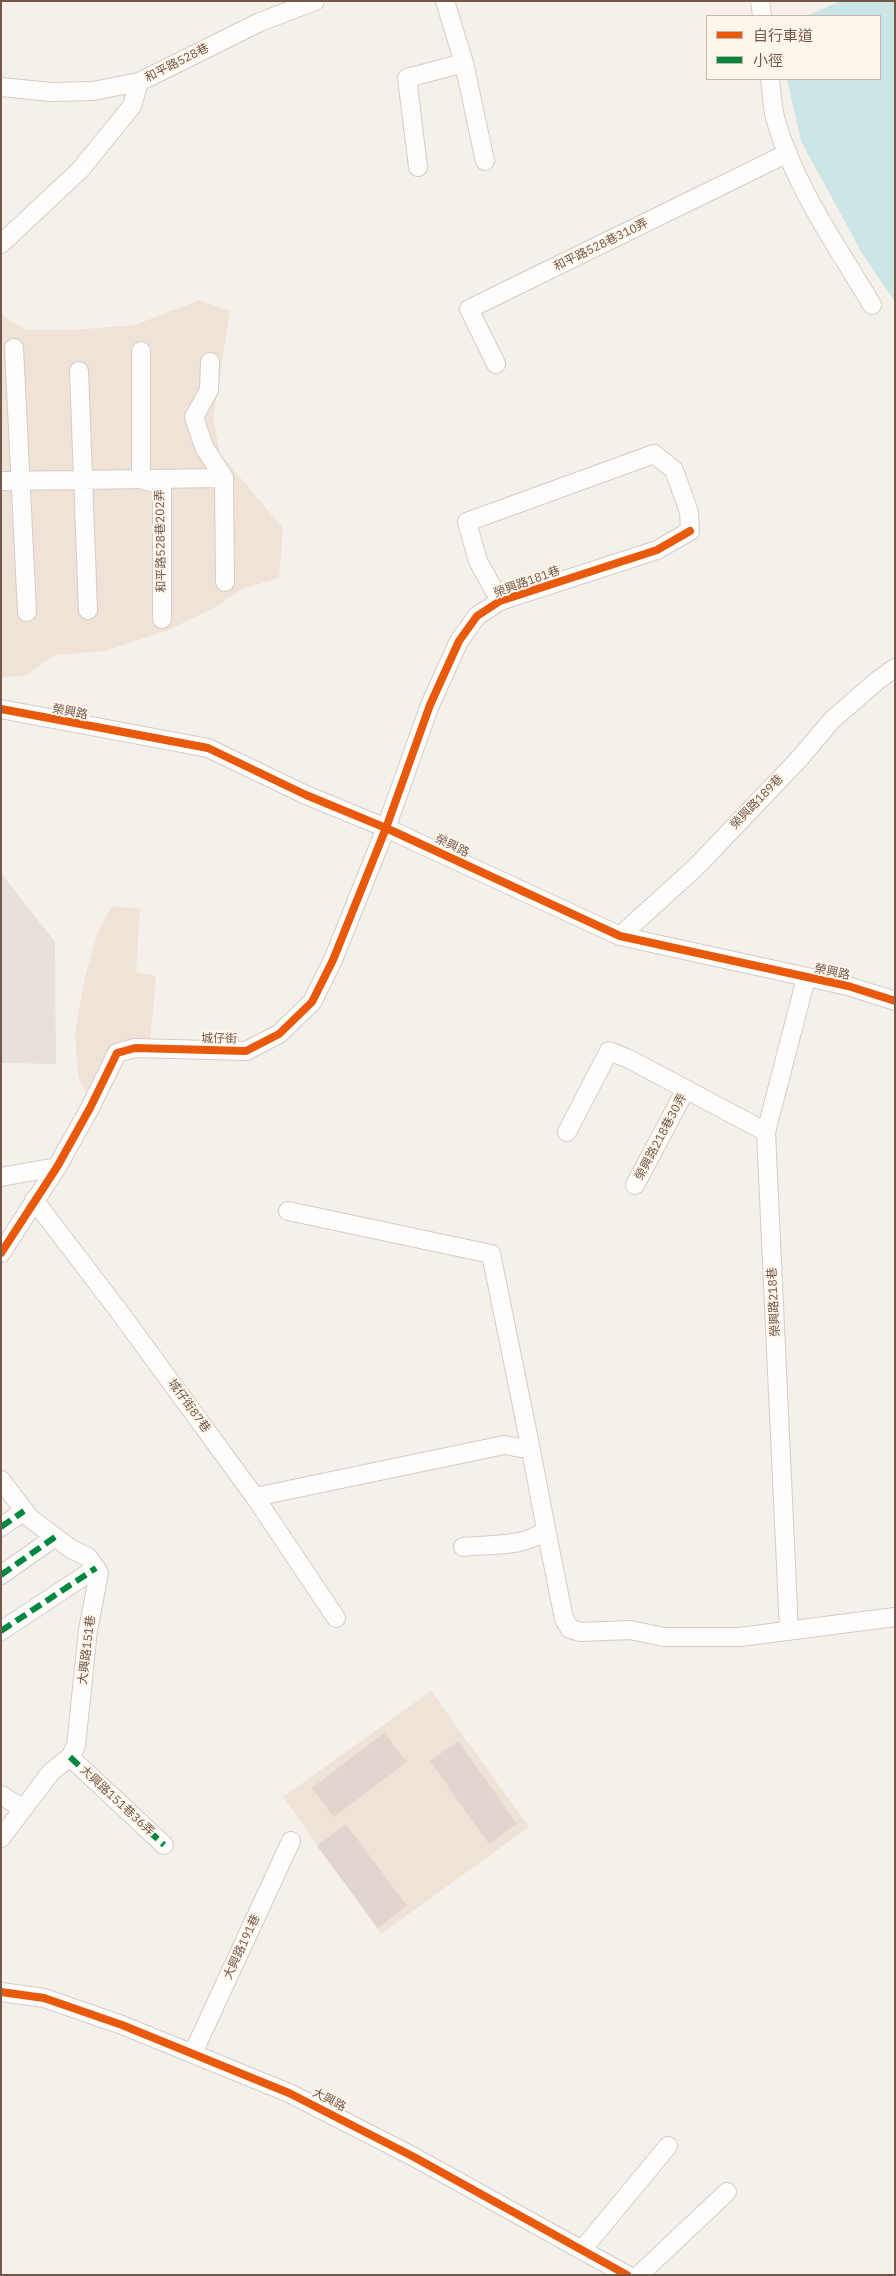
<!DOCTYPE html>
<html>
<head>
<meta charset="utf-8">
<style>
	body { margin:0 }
	#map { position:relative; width:896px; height:2276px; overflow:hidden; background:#f6f0ea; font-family:"IBM Plex Sans","Noto Sans TC",sans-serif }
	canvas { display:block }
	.frame { position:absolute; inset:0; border:2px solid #73574b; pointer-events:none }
	.legend { position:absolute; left:706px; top:15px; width:175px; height:65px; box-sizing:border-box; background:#fef6eb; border:1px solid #c6b6ab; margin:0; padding:6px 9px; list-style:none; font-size:15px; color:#73574b }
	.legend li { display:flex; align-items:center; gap:10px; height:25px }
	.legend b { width:25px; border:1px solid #c6b6ab }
</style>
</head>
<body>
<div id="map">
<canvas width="896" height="2276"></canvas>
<div class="frame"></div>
<ul class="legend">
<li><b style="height:6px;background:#e8590c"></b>自行車道</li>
<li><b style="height:6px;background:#00873e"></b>小徑</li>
</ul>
</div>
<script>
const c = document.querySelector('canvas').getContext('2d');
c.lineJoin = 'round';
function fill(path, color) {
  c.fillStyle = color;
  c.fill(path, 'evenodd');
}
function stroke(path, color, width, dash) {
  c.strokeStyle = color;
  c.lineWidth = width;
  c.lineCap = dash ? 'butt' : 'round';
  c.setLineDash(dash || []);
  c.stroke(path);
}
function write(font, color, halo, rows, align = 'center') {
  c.font = font + ' "IBM Plex Sans","Noto Sans TC",sans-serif';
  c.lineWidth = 4;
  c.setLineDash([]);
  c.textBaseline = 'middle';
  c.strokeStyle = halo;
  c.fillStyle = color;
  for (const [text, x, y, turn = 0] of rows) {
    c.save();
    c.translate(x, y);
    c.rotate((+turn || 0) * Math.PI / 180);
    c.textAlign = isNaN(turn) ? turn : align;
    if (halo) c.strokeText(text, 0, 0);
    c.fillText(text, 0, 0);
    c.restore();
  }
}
fill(new Path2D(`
	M199 300 230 311 213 418 220 454 283 528 279 578 242 589 216 607 168 630 106 651 55 655 25 676 1 677V314L25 330H72L135 325Z
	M112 906 140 909 136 972 156 976 150 1043 110 1051 87 1095 78 1077 75 1033 86 972 99 930Z
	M431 1691 529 1827 381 1934 283 1797Z`), '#efe3d7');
fill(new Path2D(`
	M1 873 55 942 56 1064 1 1063Z`), '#e8e0db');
fill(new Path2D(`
	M841 1H895V302L862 253 801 141 787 79H880V16H806Z`), '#cce5e6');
fill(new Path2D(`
	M384 1733 407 1762 334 1817 312 1788Z
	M458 1741 517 1824 489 1844 430 1761Z
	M346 1824 407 1906 378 1928 317 1846Z`), '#e0d6cf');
const minor = new Path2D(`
	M445 1 464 63 485 161
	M760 1 762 16
	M770 79C772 92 772 108 776 121 795 187 837 246 872 305
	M1 87 51 92 93 91 139 82 260 22 315 1
	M418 167 407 78 464 63
	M1 244 80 170 132 106 139 82
	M14 348 27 612
	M141 351V479L162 485V619
	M210 362 209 390 194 417 204 447 224 478
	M496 364 469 309 788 153
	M79 371 88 610
	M224 478 225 582
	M1 481 224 478
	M1 709 208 748 306 795 386 828 620 936 848 986 895 1001
	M620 936 696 867 799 759 832 720 878 680 895 668
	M567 1132 609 1051 629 1059 766 1132
	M1 1177 57 1167
	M635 1185 686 1089
	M34 1200 118 1310 255 1497 336 1618
	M288 1211 491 1254 530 1445
	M1 1253 57 1167 90 1108 117 1053 135 1048 246 1051 279 1034 312 1002 333 960 386 828 430 705 459 641 477 616 500 601 657 550 690 531 689 512 674 470 654 454 467 522 478 561 500 601
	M1 1480 30 1518 71 1549 88 1557 99 1573 88 1630 76 1746 70 1757 51 1772 1 1838
	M255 1497 504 1445 521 1448 530 1445 546 1529C527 1548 488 1544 463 1547
	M1 1527 24 1511
	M546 1529 564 1619 570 1629 581 1632 630 1630 664 1637H740L895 1617
	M1 1575 55 1537
	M1 1631 96 1568
	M789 1631 766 1132 806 978
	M70 1757 164 1845
	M1 1795 22 1808
	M1 1992 44 1998 122 2025 289 2093 414 2157 627 2275
	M193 2053 291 1841
	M582 2250 668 2146
	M639 2275 727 2192`);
stroke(minor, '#d4ccc7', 20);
stroke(minor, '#fefdfc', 18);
stroke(new Path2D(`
	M1 1527 24 1511
	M1 1575 55 1537
	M1 1631 96 1568
	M70 1757 164 1845`), '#00873e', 6, [12, 6]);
stroke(new Path2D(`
	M1 709 208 748 306 795 386 828 620 936 848 986 895 1001
	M1 1253 57 1167 90 1108 117 1053 135 1048 246 1051 279 1034 312 1002 333 960 386 828 430 705 459 641 477 616 500 601 657 550 690 531
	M1 1992 44 1998 122 2025 289 2093 414 2157 627 2275`), '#e8590c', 8);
write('12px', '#73574b', '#fef6eb', [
	["和平路528巷",177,63,-27],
	["和平路528巷310弄",601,245,-26],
	["和平路528巷202弄",161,541,-91],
	["榮興路181巷",527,582,-20],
	["榮興路",70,712,11],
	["榮興路189巷",757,802,-46],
	["榮興路",452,846,25],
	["榮興路",832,972,12],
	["城仔街",219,1039,1],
	["榮興路218巷30弄",661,1137,-62],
	["榮興路218巷",774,1302,-93],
	["城仔街87巷",189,1406,54],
	["大興路151巷",87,1650,-83],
	["大興路151巷36弄",117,1801,43],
	["大興路191巷",242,1947,-65],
	["大興路",329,2100,27]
]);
</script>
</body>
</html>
